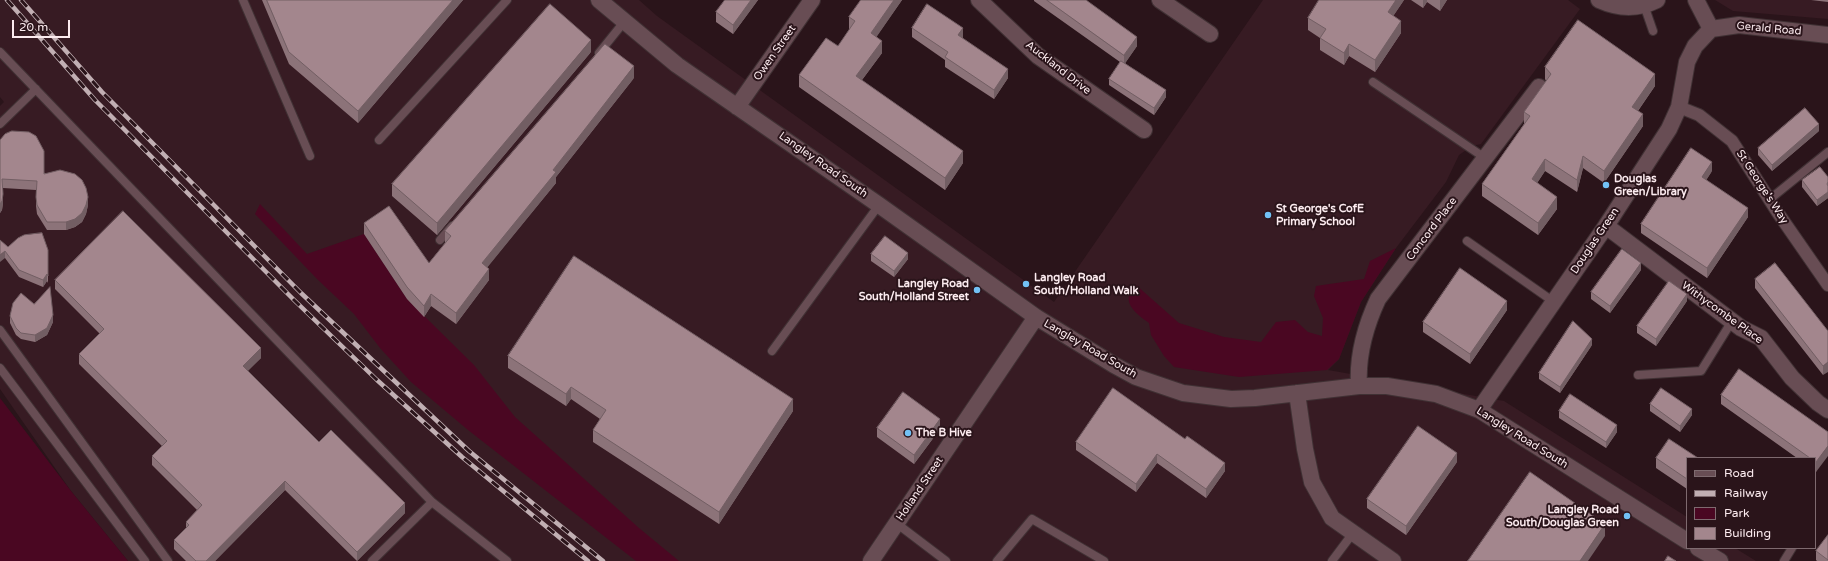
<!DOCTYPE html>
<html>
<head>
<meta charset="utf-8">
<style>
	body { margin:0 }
	#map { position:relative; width:1828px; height:561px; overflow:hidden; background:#2a141a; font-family:"Varela Round",sans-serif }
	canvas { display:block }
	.legend { position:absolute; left:1686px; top:457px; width:130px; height:92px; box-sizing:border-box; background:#2a141a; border:1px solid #7e6a6f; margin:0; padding:5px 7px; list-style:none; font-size:12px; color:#fcebef }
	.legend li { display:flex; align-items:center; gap:8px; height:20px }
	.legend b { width:20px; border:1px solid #7e6a6f }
	.scale { position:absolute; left:12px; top:20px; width:58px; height:18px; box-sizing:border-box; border:2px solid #fcebef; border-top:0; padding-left:5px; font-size:12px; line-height:14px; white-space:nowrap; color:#fcebef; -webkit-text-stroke:3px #2a141a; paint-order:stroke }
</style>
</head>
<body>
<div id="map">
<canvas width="1828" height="561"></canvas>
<ul class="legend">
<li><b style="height:5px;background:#684d54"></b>Road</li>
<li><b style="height:5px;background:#c1afb3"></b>Railway</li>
<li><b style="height:11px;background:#4a0722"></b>Park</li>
<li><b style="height:11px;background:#a3868d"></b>Building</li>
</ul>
<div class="scale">20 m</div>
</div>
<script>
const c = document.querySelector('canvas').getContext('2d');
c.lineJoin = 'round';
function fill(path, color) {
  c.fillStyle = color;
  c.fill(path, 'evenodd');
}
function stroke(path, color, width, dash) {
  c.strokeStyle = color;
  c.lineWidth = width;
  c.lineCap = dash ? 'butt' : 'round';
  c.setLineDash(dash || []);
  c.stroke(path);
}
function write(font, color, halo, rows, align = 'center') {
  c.font = font + ' "Varela Round",sans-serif';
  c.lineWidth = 4;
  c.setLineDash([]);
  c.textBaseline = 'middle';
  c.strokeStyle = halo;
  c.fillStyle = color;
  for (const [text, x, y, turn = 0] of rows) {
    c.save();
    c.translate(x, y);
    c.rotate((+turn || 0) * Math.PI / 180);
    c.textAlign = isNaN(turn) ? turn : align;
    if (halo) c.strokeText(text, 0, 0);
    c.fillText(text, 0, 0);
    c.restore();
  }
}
fill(new Path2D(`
	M0 0H639L657 16 1054 302 1263 0H1568L1580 9 1481 144 1472 146 1459 155 1446 182 1396 248 1361 302 1339 359 1328 370 1504 401 1687 517V548H1735L1756 561H128L71 491 0 389V106L4 102 0 97Z
	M1715 0H1828V19L1733 11Z`), '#371b23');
fill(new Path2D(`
	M260 204 307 254 364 234 407 299 474 365 515 417 639 528 679 561H636L468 430 411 382 380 348 354 314 317 279 255 214Z
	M1396 248 1361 302 1339 359 1327 370 1239 377 1174 367 1164 356 1151 335 1149 323C1135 313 1119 301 1136 285L1179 323 1224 337 1261 342 1276 322 1295 320 1308 332 1322 336 1323 318 1314 296 1316 286 1364 279 1370 261Z
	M0 398 71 491 128 561H0Z`), '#4a0722');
const service = new Path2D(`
	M243 0 310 156
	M1644 5 1653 31
	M0 52 432 502 372 561
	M599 53 624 22
	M1373 82 1485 158
	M0 124 36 89
	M379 140 507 0
	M1770 199 1828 152
	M440 240 452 226
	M1467 241 1554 302
	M0 330 168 561
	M772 351 879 205
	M0 368 145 561
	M1638 375 1701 371 1732 321
	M432 502 507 561
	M896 523 946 561
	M997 561 1032 519 1104 561
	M1332 561 1353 533
	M1784 561 1792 548`);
const pedestrian = new Path2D(`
	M1679 107 1699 115 1732 141 1778 213 1828 285`);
const minor = new Path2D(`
	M599 0 677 65 879 205 1036 317 1114 365 1136 377 1183 393 1231 399 1255 398 1359 386H1387L1436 394 1479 410 1687 541
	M979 0 1038 56 1144 130
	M1160 0 1210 34
	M1599 0C1619 9 1637 10 1657 0
	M1696 0 1711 29
	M1711 29 1739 25 1828 35
	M737 107 812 0
	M1606 226 1741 328 1761 338 1792 378 1818 403 1828 410
	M1359 386C1357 355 1365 327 1378 299L1539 87
	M1297 393 1305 449 1312 482 1332 518 1393 561
	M1479 410 1606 226 1669 129 1679 107 1687 62 1695 46 1711 29
	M1698 548 1720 561
	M871 561 1036 317`);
stroke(service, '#403134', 10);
stroke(pedestrian, '#403134', 14);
stroke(minor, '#403134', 18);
stroke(service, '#684d54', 8);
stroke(pedestrian, '#684d54', 12);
stroke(minor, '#684d54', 16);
const rail = new Path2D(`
	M7 0 95 100 294 300 377 380 462 457 588 561
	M21 0 102 92 301 293 469 451 603 561`);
stroke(rail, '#c1afb3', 4.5);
stroke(rail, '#2a141a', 3, [9]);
fill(new Path2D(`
	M262 0H463L358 123 289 64Z
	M725 0H758L733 34 716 22V12Z
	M861 0H902L876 37 882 53 862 80 963 163 945 190 799 87V75L838 46 850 30 849 29V17Z
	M1034 0H1086L1137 46 1125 63 1166 97 1154 115 1109 85V79L1120 62 1034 1Z
	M1404 0 1393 16 1401 33 1375 72 1349 56 1344 65 1320 50V38L1308 30V18Z
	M1411 0H1447L1440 11 1427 2 1423 8Z
	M1811 0H1828V2Z
	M912 28 963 38H962L1008 78 994 99 945 67V60L912 37Z
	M591 52 437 235 392 196V184Z
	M1545 67 1655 86 1638 111 1643 126 1604 183 1583 168 1577 192 1545 171 1537 183 1557 209 1538 235 1482 196V184L1524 124V112L1546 81 1545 79Z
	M634 78 556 177V183L487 267 489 280 456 324 431 306 424 317 407 299 364 234V223L429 263 445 243V231Z
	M1819 131 1772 171 1758 155V148Z
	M0 140 88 205 86 214 82 222 75 227 66 230H47L37 214 36 206V190L3 188V203L2 210 0 213Z
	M1712 171 1706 180 1748 217 1707 278 1641 233V224Z
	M1828 177V198L1817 206 1802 187V180Z
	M0 240 8 247 48 250V283L47 281 43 287 19 277 5 258Z
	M871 254 908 259 894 277 871 261Z
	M1641 270 1610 313 1591 299V292Z
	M1755 279 1828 331 1823 375 1755 288Z
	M55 280 261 358 247 371 319 442 405 513 357 561 285 490 215 561H186L174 549V540L186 529V522L197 510 152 465V456L162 446 79 364V354L100 334 55 289Z
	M1687 301 1656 346 1637 333V326Z
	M1507 310 1470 364 1423 332V322Z
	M10 316 53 322 47 335 35 342 21 339 16 335 10 323Z
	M1592 345 1560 393 1539 379V373Z
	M508 356 793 411 719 524 593 442V430L600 419 571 399 566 406 508 368Z
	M1113 388 1225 471 1206 498 1157 463 1136 492 1076 450V442Z
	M1721 395 1828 432 1816 472 1815 471V458H1797L1721 404Z
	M1650 404 1692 415 1680 432 1650 411Z
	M1559 411 1617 432 1606 448 1559 418Z
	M877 428 940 429 914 464 877 437Z
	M1656 458H1687V489L1656 468Z
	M1457 462 1406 535 1367 508V499Z
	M1828 535V561H1817L1816 560V551Z`), '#8c7379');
fill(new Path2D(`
	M453 0H463L358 123V111Z
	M751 0H758L733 34V25Z
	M894 0H902L871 45V33Z
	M1396 0H1404L1388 24V12Z
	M1423 0H1427V2L1423 8Z
	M1440 0H1447L1440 11Z
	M1401 21V33L1375 72V60Z
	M963 28V38L958 45V35Z
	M1137 37V46L1124 65V55Z
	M591 40V52L437 235V223Z
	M882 41V53L856 88V76Z
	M1349 44V56L1344 65V53Z
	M634 66V78L556 177V183L482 274V263L553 170Z
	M1008 69V78L994 99V90Z
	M1655 74V86L1632 119V107Z
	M1166 90V97L1154 115V108Z
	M1643 114V126L1604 183V171Z
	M1819 124V131L1772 171V165Z
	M963 151V163L945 190V178Z
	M1583 156V168L1577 192V180Z
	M1545 159V171L1532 191V179Z
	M1712 162V171L1702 187V177Z
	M1828 192V198L1817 206V200Z
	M3 194V203L2 210 0 213V204Z
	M88 197V205L86 214 82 222 75 227 66 230V222Z
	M1557 197V209L1538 235V223Z
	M1748 208V217L1707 278V268Z
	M5 251V258L0 262V255Z
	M908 253V259L894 277V271Z
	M1641 263V270L1610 313V306Z
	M489 269V280L456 324V313Z
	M47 274V281L43 287V280Z
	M431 294V306L424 317V306Z
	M1687 294V301L1656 346V339Z
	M1507 301V310L1470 364V354Z
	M53 315V322L47 335 35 342V335Z
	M1592 339V345L1560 393V387Z
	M261 348V358L243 376V366Z
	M1828 362V372L1823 375V366Z
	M571 387V399L566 406V394Z
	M793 399V411L719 524V512Z
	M1692 409V415L1680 432V426Z
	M940 419V429L914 464V455Z
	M1617 425V432L1606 448V442Z
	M1828 446V456L1816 472V462Z
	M1457 453V462L1406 535V526Z
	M1157 454V463L1136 492V484Z
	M1225 463V471L1206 498V489Z
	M285 481V490L215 561H206Z
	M405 503V513L357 561V552Z
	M1605 524V536L1588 561H1580Z`), '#725e63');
const building = new Path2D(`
	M267 0H453L358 111 289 52Z
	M725 0H751L733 25 716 12Z
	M861 0H894L871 33 882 41 856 76 963 151 945 178 799 75 826 38 838 46 855 21 849 17Z
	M1047 0H1086L1137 37 1124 55Z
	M1319 0H1396L1388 12 1401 21 1375 60 1349 44 1344 53 1320 38 1326 29 1308 18Z
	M550 4 591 40 437 223 392 184Z
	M927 4 963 28 958 35 1008 69 994 90 945 57 948 52 912 28Z
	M1578 20 1655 74 1632 107 1643 114 1604 171 1583 156 1577 180 1545 159 1532 179 1557 197 1538 223 1482 184 1530 116 1524 112 1551 74 1545 67Z
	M605 44 634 66 553 170 556 172 482 263 489 269 456 313 431 294 424 306 407 287 364 223 389 206 429 263 451 236 445 231Z
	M1121 61 1166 90 1154 108 1109 79Z
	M1805 108 1819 124 1772 165 1758 148Z
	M12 131 29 132 36 136 44 151V174L60 170 75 174 82 180 86 188 88 197 86 205 82 213 75 219 66 222H47L37 205 36 197 37 181 2 179 3 194 2 201 0 204V140L5 134Z
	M1691 148 1712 162 1702 177 1748 208 1707 268 1641 224Z
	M1820 167 1828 177V182L1827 184 1828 186V192L1817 200 1802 180Z
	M123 211 261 348 243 366 319 442 331 430 405 503 357 552 285 481 206 561H196L174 540 189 525 186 522 202 505 152 456 167 441 79 354 104 329 55 280Z
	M42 233 48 250V276L47 274 43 280 19 270 5 251 0 255V240L8 247 18 238 24 235Z
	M885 236 908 253 894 271 871 254Z
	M1622 249 1641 263 1610 306 1591 292Z
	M574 256 793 399 719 512 593 430 606 410 571 387 566 394 508 356Z
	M1775 263 1828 331V362L1823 366 1755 279Z
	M1460 268 1507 301 1470 354 1423 322Z
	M1669 281 1687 294 1656 339 1637 326Z
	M50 287 53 315 47 328 35 335 21 333 16 328 10 316 13 303 21 293 34 304Z
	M1573 321 1592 339 1560 387 1539 373Z
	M1739 369 1828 432V446L1816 462 1815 461V458H1810L1721 395Z
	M1113 388 1185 439 1187 436 1225 463 1206 489 1157 454 1136 484 1076 442Z
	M1661 388 1692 409 1680 426 1650 404Z
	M903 392 940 419 914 455 877 428Z
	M1570 394 1617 425 1606 442 1559 411Z
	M1418 426 1457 453 1406 526 1367 499Z
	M1669 439 1698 458H1687V479L1656 458Z
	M1530 472 1605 524 1580 561H1468Z
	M1828 535V560L1816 551Z
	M1668 556 1676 561H1665Z`);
fill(building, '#a3868d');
stroke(building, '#725e63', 1);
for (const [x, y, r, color] of [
	[1606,185,4,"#72c1f5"],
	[1268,215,4,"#72c1f5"],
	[1026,284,4,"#72c1f5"],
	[977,290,4,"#72c1f5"],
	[908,433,4,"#72c1f5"],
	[1627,516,4,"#72c1f5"]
]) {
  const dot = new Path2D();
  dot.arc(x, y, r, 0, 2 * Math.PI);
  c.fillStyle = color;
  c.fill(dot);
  stroke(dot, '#2a141a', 1.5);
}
write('11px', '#fcebef', '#2a141a', [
	["Gerald Road",1769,29,5],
	["Owen Street",775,53,-55],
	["Auckland Drive",1058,68,38],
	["Langley Road South",823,165,35],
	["St George's Way",1762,187,57],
	["Concord Place",1432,229,-53],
	["Douglas Green",1595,241,-56],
	["Withycombe Place",1722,313,36],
	["Langley Road South",1090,349,30],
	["Langley Road South",1522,438,32],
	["Holland Street",920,489,-56]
]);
write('bold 11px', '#fcebef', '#2a141a', [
	["Douglas",1614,179],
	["Green/Library",1614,192],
	["St George's CofE",1276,209],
	["Primary School",1276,222],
	["Langley Road",1034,278],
	["South/Holland Walk",1034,291],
	["Langley Road",969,284,"right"],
	["South/Holland Street",969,297,"right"],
	["The B Hive",916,433],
	["Langley Road",1619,510,"right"],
	["South/Douglas Green",1619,523,"right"]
], 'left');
</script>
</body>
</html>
